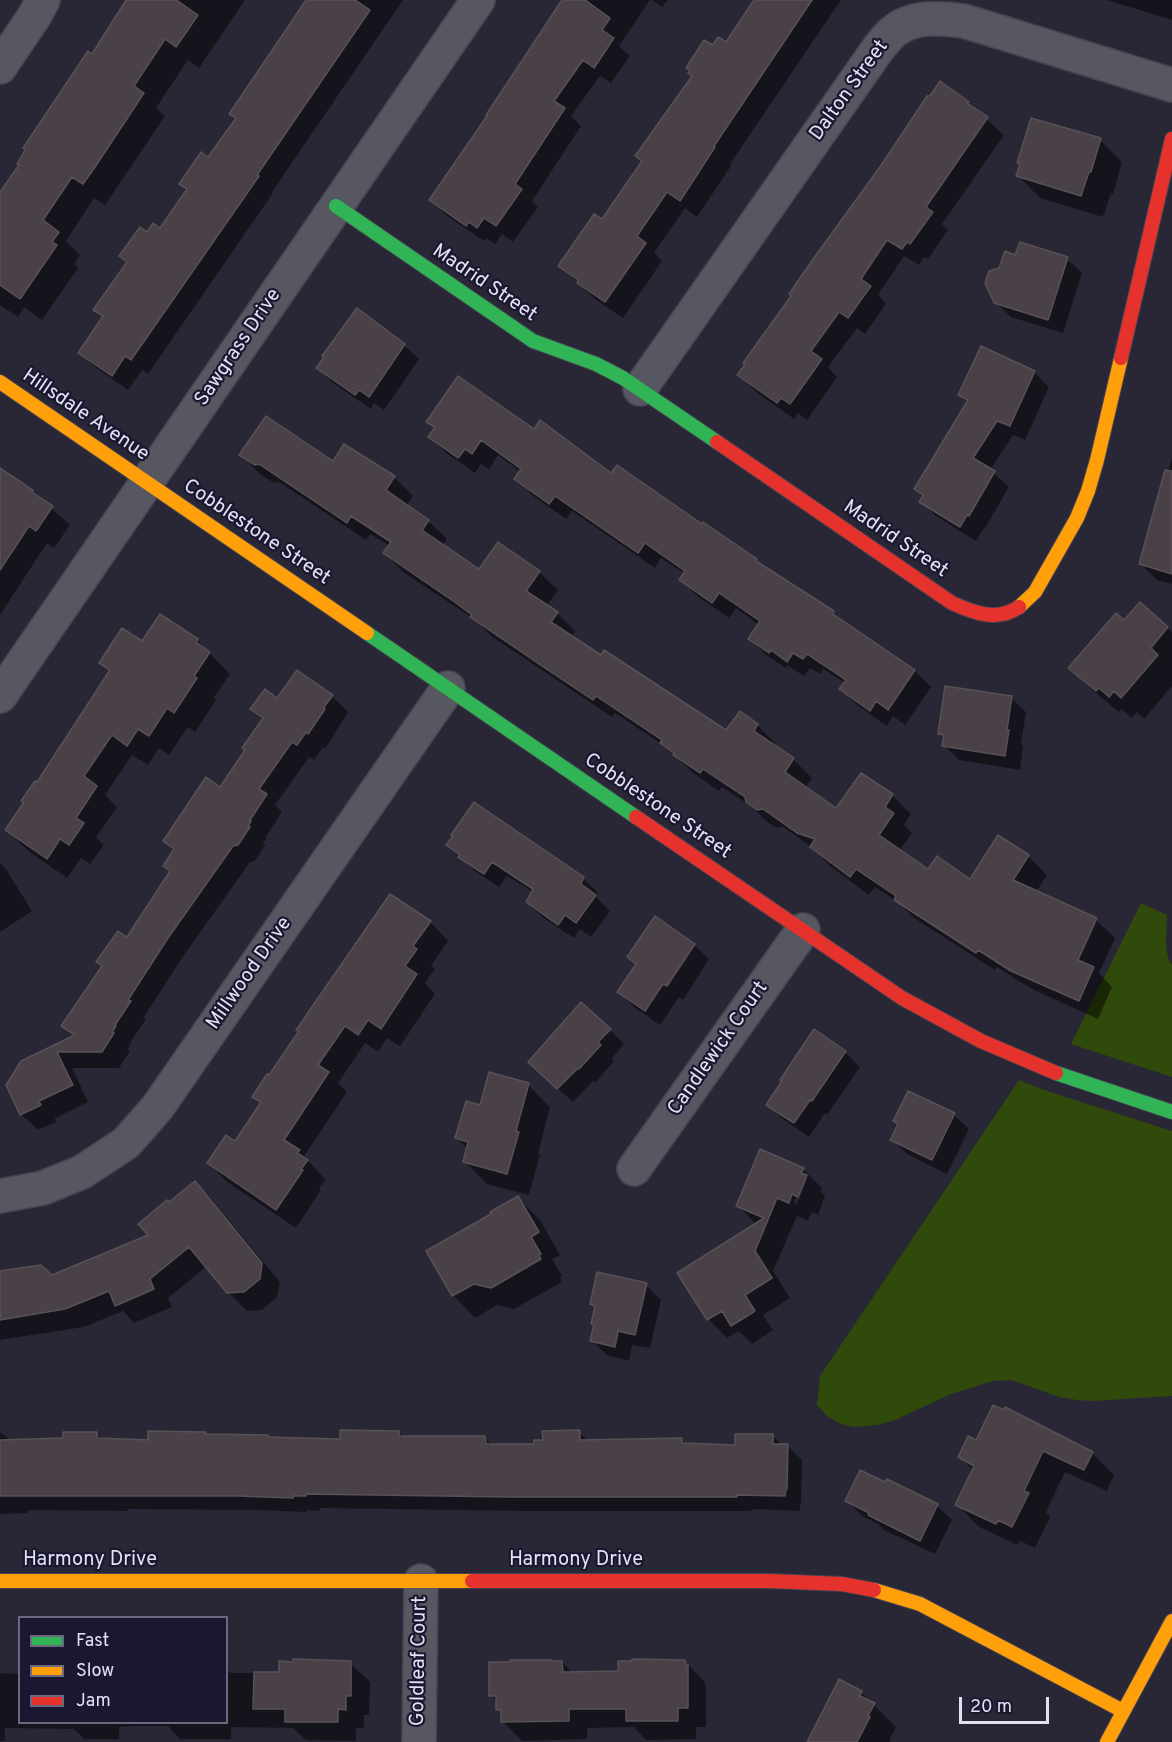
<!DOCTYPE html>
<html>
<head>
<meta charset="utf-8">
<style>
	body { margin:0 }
	#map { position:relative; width:1172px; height:1742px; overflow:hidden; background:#292736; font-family:Overpass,sans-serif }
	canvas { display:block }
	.legend { position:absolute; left:18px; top:1616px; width:210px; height:108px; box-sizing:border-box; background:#1a1831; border:2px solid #6a697f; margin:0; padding:8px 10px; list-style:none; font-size:18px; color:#e2e2f4 }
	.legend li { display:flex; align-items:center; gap:12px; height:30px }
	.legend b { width:30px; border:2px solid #6a697f }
	.scale { position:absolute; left:959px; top:1697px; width:90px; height:27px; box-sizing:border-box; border:3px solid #e2e2f4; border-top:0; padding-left:8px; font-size:18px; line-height:21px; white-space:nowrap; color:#e2e2f4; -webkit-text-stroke:4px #1a1831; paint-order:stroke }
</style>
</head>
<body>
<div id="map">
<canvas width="1172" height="1742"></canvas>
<ul class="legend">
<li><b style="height:8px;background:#30b455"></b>Fast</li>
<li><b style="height:8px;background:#ff9f0a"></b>Slow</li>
<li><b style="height:8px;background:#e5322d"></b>Jam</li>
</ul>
<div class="scale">20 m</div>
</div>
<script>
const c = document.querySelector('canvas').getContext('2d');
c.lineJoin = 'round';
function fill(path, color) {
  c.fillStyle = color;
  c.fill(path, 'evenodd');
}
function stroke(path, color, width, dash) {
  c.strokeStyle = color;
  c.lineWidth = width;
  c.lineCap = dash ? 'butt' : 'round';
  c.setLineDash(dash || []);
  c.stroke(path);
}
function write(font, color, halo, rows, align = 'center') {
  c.font = font + ' Overpass,sans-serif';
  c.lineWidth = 4.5;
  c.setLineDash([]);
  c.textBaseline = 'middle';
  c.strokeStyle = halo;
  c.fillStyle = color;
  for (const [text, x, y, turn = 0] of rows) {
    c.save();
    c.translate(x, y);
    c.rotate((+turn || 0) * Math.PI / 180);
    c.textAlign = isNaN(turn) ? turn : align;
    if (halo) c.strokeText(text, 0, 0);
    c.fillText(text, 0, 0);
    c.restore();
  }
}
fill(new Path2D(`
	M1141 903 1167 915C1167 931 1163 952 1172 965V1077L1071 1044Z
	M1019 1080 1047 1091 1172 1131V1396L1092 1401 1077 1400 1059 1397 1012 1380 993 1381 951 1394 895 1420 878 1425 853 1427 839 1423 827 1416 817 1405 820 1376Z`), '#304a0b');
fill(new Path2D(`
	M126 0H245L199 68 188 60 156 108 165 116 105 205 94 198 66 241 80 255 74 264 78 268 42 320 24 307 18 317 0 305V192L92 56 121 11 119 10Z
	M308 0H403L272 192 273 193 148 374 142 370 128 390 96 368 80 352 103 318 95 310 128 263 121 256 147 234 160 230 188 190 181 183 209 159 237 120 231 113Z
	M564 0H650L619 46 630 56 611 83 600 76 571 116 581 126 532 201 538 207 513 242 502 234 495 244 486 238 484 241 447 216 431 200 489 116Z
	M652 0H668L662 7Z
	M756 0H841L730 164 731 166 697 217 685 208 654 253 662 261 623 318 596 300 560 266 603 221 643 162 636 156 713 47 726 44Z
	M1108 0H1172V20L1110 1Z
	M940 83 968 103 1004 135 942 224 948 230 928 259 924 257 919 265 904 256 878 295 886 304 865 334 857 328 828 367 837 377 807 420 798 413 794 419 756 392 739 375Z
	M1100 140 1122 162 1113 194 1111 193 1103 217 1040 198 1018 176 1021 165 1018 163Z
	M1016 257 1067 259 1082 273 1063 333 1011 317 996 302 1001 269Z
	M404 345 419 359 384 410 374 403 371 409 333 383 318 368Z
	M1034 372 1049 387 1025 440 1013 435 990 470 1009 487 984 530 983 529 976 541 936 516 921 501 924 497 916 489 968 403 960 395Z
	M428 421 534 431 702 526 756 560 765 568 833 612 844 623 915 671 931 687 905 725 893 716 887 726 857 705 841 689 845 683 823 669 820 674 810 668 804 676 787 665 786 668 766 655 750 639 759 625 736 608 729 618 697 596 681 580 685 574 661 558 655 568 572 511 566 519 532 495 516 478 521 472 498 455 489 469 481 464 475 473 446 453 430 437 436 429Z
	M241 455 334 463 394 477 413 496 406 506 428 521 447 539 442 546 479 571 539 572 558 590 547 606 557 613 575 631 571 637 726 733 740 713 757 725 776 744 774 746 793 759 812 778 805 788 837 810 862 775 892 795 911 814 904 825 912 833 899 851 928 871 970 881 1028 856 1047 875 1036 892 1096 920 1115 938 1099 973 1112 987 1098 1019 1032 989 997 967 995 970 914 918 899 903 875 887 869 895 830 866 812 847 783 827 776 828 766 821 752 807 722 787 719 791 693 773 666 747 615 713 612 717 491 636 477 621 403 572 385 553 390 546 370 534 366 540 279 482 274 483 260 474Z
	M1172 457V584L1157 580 1141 564 1160 505Z
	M0 470 32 491 70 525 54 548 47 543 0 615Z
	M1140 604 1172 632V686L1144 719 1137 712 1132 718 1121 709 1119 712 1092 690 1070 668 1124 622Z
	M197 640 230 674 214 697 216 700 195 732 188 727 169 755 159 748 148 765 132 755 105 795 117 807 96 837 104 845 90 864 81 858 67 878 27 850 7 830 111 672 101 662 143 643Z
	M332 696 348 712 325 749 323 747 314 760 309 757 275 805 282 812 265 838 267 839 263 843 265 845 255 861 250 862 184 955 144 1017 146 1019 130 1043 131 1044 128 1049 130 1051 119 1068H72L88 1102 55 1118 56 1122 38 1130 21 1114 7 1085 75 1037 63 1026 127 939 171 873 164 866 175 851 165 840 221 789 246 750 263 720 252 709 277 700Z
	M1011 698 1026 712 1021 744 1023 746 1020 770 959 760 944 745 945 739 939 733Z
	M448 845 583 878 598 893 596 897 610 911 591 937 580 929 574 938 542 917 527 902 533 892 507 876 499 887 475 871Z
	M0 863 6 869 32 911 0 932Z
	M430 922 448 941 431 966 435 969 425 983 435 994 400 1046 387 1038 378 1052 365 1043 338 1083 347 1092 304 1156 326 1180 319 1188 321 1190 296 1228 227 1182 209 1163 236 1143 261 1104 254 1096 270 1077Z
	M694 945 709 959 683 1000 679 997 660 1025 634 1007 619 992 637 965 629 957Z
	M610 1030 624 1044 612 1058 614 1061 595 1083 593 1081 573 1102 544 1076Z
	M845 1052 860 1067 827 1115 825 1113 809 1137 783 1119 768 1105Z
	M528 1085 550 1107 538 1153 540 1155 529 1195 487 1184 464 1161 468 1149 457 1138 481 1107Z
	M909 1093 954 1115 969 1129 947 1174 907 1154 892 1140 899 1125Z
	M803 1169 822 1188 821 1191 825 1196 818 1215 812 1212 808 1221 797 1216 773 1271 790 1298 763 1315 773 1330 752 1344 739 1331 727 1338 708 1319 756 1224 738 1206ZM804 1179H807L797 1204 794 1203Z
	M195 1183 213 1201 280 1282 277 1297 262 1310 247 1311 228 1292 207 1266 168 1298 172 1307 134 1323 123 1311 84 1327 0 1340V1272L52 1276 150 1236 169 1204Z
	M518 1198 540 1220 560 1255 552 1259 562 1276 560 1277 562 1282 514 1309 497 1305 475 1318 453 1295Z
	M646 1285 661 1300 650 1348 632 1345 629 1361 607 1355 592 1341 595 1326 592 1323 596 1308 592 1304Z
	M0 1432 11 1441 65 1440 96 1434 103 1440 149 1442 205 1433 207 1435 269 1439 341 1441 399 1432 404 1437 485 1438 493 1446H535L579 1432 589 1442 681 1440 686 1445 736 1446 773 1436 782 1445H787L802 1460 801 1504H800V1511L752 1509 751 1511H525L320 1508V1511L307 1510V1512L255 1510 128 1509V1511L28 1510V1513L0 1514Z
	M977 1442 1092 1453 1114 1475 1107 1491 1065 1472 1046 1512 1050 1517 1035 1548 1020 1541 1018 1545 979 1527 957 1504 974 1471 960 1457Z
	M885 1484 937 1506 952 1520 935 1554 884 1530 878 1524 862 1516 847 1501Z
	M562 1662 573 1673H620L685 1662 704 1681 706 1686V1727H696V1739L646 1740 634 1727 587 1728V1739L522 1741 503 1722V1714L498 1709V1703L491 1696Z
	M350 1663 370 1682 369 1715H364V1728H356V1741L306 1740 293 1728 231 1727V1739H180L168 1726H133L119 1727V1739H84L74 1729 5 1728V1741H0V1673L20 1674V1722H226V1669L231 1673H280Z
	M861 1692 896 1727 890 1739V1742H808Z`), '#0007');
const building = new Path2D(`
	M126 0H176L198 15 176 47 165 39 134 86 144 93 95 167 83 184 72 177 43 220 59 232 52 242 57 245 20 299 0 285V192L19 165 17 164 25 150 23 148 88 51 92 54Z
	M306 0H355L370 10 257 175 259 176 131 360 125 356 112 376 78 353 103 316 93 310 127 262 119 256 140 227 147 232 153 223 160 228 187 189 179 184 201 152 208 157 236 118 229 114Z
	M562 0H585L610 18 602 30 614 38 594 68 583 60 554 101 565 108 515 184 522 189 496 226 484 218 477 228 469 222 466 226 429 200 487 116 486 115Z
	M754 0H812L714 146 715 147 680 201 667 192 637 236 646 243 605 302 577 283 578 280 558 266 594 214 602 219 642 161 635 156 692 76 688 73 690 70 686 68 704 40 713 45 718 37 726 42Z
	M940 81 969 102 967 103 988 117 926 207 933 212 910 244 907 242 902 249 887 240 861 279 871 286 848 318 839 312 811 351 822 359 790 404 781 398 777 403 737 375 745 364 743 363 791 296 789 294 811 262 882 164 927 96H930Z
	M1031 118 1101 138 1091 172H1089L1081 196 1016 176 1020 164 1017 163Z
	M1020 242 1068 257 1048 320 994 303 985 283 989 271 999 268 1005 251 1015 255Z
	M357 308 405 344 369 397 359 390 355 395 316 368 324 357 322 356Z
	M981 346 1035 371 1010 426 997 421 973 458 995 471 969 516 967 515 960 527 919 502 923 495 914 489 968 400 958 395Z
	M458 376 534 429 540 420 611 473 617 465 702 524 703 522 757 559 756 561 834 611 833 614 915 670 888 710 876 701 870 711 839 689 846 680 807 654 803 659 793 653 787 662 771 650 769 653 748 639 760 621 719 593 712 603 679 580 685 571 645 543 638 553 555 496 549 504 514 479 521 469 481 440 472 454 465 449 458 458 428 437 435 427 426 422Z
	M266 416 333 461 344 444 395 476 386 490 429 520 422 530 479 569 498 542 540 571 526 591 558 612 551 622 601 655 604 650 726 730 740 711 758 724 754 731 794 758 785 772 836 808 861 773 893 794 885 807 894 813 879 835 928 869 937 856 970 879 998 835 1029 855 1013 880 1097 918 1078 960 1094 967 1079 1001 1011 971 978 950 976 953 894 900 896 896 856 869 850 877 810 847 815 839 797 833 763 809 757 810 746 802 745 797 703 769 700 773 673 755 674 753 660 743 662 740 596 696 593 700 539 664 470 617 472 615 456 603 383 553 391 542 351 516 347 523 259 464 255 465 239 455Z
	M0 468 33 490 32 492 53 506 36 531 29 526 0 570Z
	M1165 470 1172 471V574L1139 564Z
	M1140 602 1168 627 1151 648 1158 655 1121 698 1114 691 1109 697 1099 688 1096 691 1068 668 1116 613 1124 620Z
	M160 614 198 639 196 642 210 652 194 676 197 678 174 713 167 708 149 736 138 729 127 746 112 735 84 776 97 786 76 818 84 823 69 845 60 839 47 859 5 830 24 802 21 801 35 781 37 782 110 670 99 663 122 628 142 641Z
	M297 670 333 695 324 707 325 709 308 734 306 732 297 745 292 742 259 789 267 794 250 820 251 821 248 826 250 827 238 845 233 846 168 938 128 1000 131 1001 115 1025 116 1026 112 1032 114 1033 102 1052H57L73 1085 39 1101 41 1105 20 1115 6 1085 21 1061 75 1035 61 1026 102 966 96 962 98 959 118 931 127 937 170 871 163 866 174 849 163 841 206 777 220 787 245 750 242 748 263 718 250 709 265 689 277 698Z
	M945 686 1012 696 1007 730H1009L1005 756 942 746 944 735 938 734Z
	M474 802 584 877 581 884 596 895 576 923 565 915 558 925 526 902 533 889 492 862 484 874 458 857 460 855 446 845 453 836 451 835Z
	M390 894 431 921 413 946 417 949 405 966 417 974 381 1029 368 1020 358 1035 345 1026 318 1065 329 1072 284 1140 300 1150 297 1153 308 1160 301 1169 303 1170 276 1210 207 1163 226 1135 235 1141 261 1102 252 1097 267 1074 269 1075 299 1031 296 1030Z
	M655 916 695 944 667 986 663 984 645 1011 617 992 636 964 627 957Z
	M581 1002 611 1029 598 1042 601 1045 579 1069 578 1068 557 1089 528 1062Z
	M814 1029 846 1051 812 1101 810 1100 794 1123 766 1105 782 1081 780 1080Z
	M489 1072 529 1083 516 1131 519 1132 507 1174 463 1162 468 1142 455 1138 466 1101 480 1105Z
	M908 1091 955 1113 932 1160 890 1140 898 1124 893 1121Z
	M760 1149 804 1168 801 1173 807 1175 798 1197 792 1194 789 1203 777 1198 755 1251 772 1278 745 1295 755 1311 731 1326 722 1311 707 1320 677 1273 764 1218 736 1206Z
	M195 1181 262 1263 260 1279 244 1292 227 1293 189 1247 150 1279 154 1289 115 1306 109 1291 65 1309 0 1320V1271L41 1265 52 1275 148 1235 138 1224 167 1200 169 1202Z
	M518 1196 539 1232 531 1237 541 1254 539 1255 541 1259 491 1288 474 1284 452 1296 426 1251 491 1214 490 1212Z
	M597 1272 647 1283 635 1335 618 1331 615 1347 590 1341 594 1324H591L595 1306 590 1304Z
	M993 1405 1004 1410 1005 1407 1093 1452 1084 1470 1043 1451 1024 1491 1029 1493 1012 1527 998 1520 996 1524 955 1505 974 1466 958 1457 968 1436 976 1440Z
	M340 1430 399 1431V1436H485L486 1444H534V1440H543L542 1431 580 1430V1440L682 1438V1443L735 1445V1434H773V1444H788L787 1489 786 1490 785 1496 737 1495V1497H509L306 1494V1496H293V1498L239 1496H0V1440L63 1438V1432H97V1438L148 1440V1431L206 1432V1434L268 1435V1437L340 1439Z
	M860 1470 885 1482 887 1479 938 1504 920 1541 868 1515 869 1513 845 1501Z
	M293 1659 351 1661V1696H346V1710L338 1709V1722H285V1709H253L254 1672H279V1661L293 1662Z
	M632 1659 685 1660 686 1665H688V1708H678V1721H626V1709H569V1721L501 1722V1710H496V1696H489V1662H510V1660H552V1661H562L563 1672 618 1671V1661H632Z
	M839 1679 862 1691 860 1696 875 1703 868 1716 870 1717 857 1742H807Z`);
fill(building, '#494147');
stroke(building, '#585155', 1.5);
const street = new Path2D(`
	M0 67 35 15 43 0
	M640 389 880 46C884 42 888 36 893 32 913 15 940 18 964 21L1172 85
	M0 696 478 0
	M634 1169 803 930
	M0 1196 43 1188 82 1172 126 1143 157 1108 448 688
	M419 1742 421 1581`);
const fast = new Path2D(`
	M336 206 533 341 596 364 623 378 717 442
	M367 633 636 817
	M1056 1073 1172 1112`);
const slow = new Path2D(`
	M0 382 367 633
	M1019 607 1035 592 1077 518 1088 491 1097 460 1121 358
	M0 1581H472
	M874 1590 920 1604 1123 1711
	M1107 1742 1172 1621`);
const jam = new Path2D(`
	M1121 358 1172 139
	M717 442 952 603C974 613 997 622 1019 607
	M636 817 902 998 981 1041 1056 1073
	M472 1581H770L842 1584 874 1590`);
stroke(street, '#444350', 36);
stroke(fast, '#444350', 16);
stroke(slow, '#444350', 16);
stroke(jam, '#444350', 16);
stroke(street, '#575761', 33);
stroke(fast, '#30b455', 14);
stroke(slow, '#ff9f0a', 14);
stroke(jam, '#e5322d', 14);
write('20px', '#e2e2f4', '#1a1831', [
	["Dalton Street",850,91,-54],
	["Madrid Street",484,284,34],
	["Sawgrass Drive",239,348,-56],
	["Hillsdale Avenue",85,416,34],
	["Cobblestone Street",256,533,34],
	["Madrid Street",895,540,34],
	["Cobblestone Street",657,807,34],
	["Millwood Drive",250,974,-55],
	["Candlewick Court",719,1049,-55],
	["Harmony Drive",90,1561],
	["Harmony Drive",576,1561],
	["Goldleaf Court",420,1661,-89]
]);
</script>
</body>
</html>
